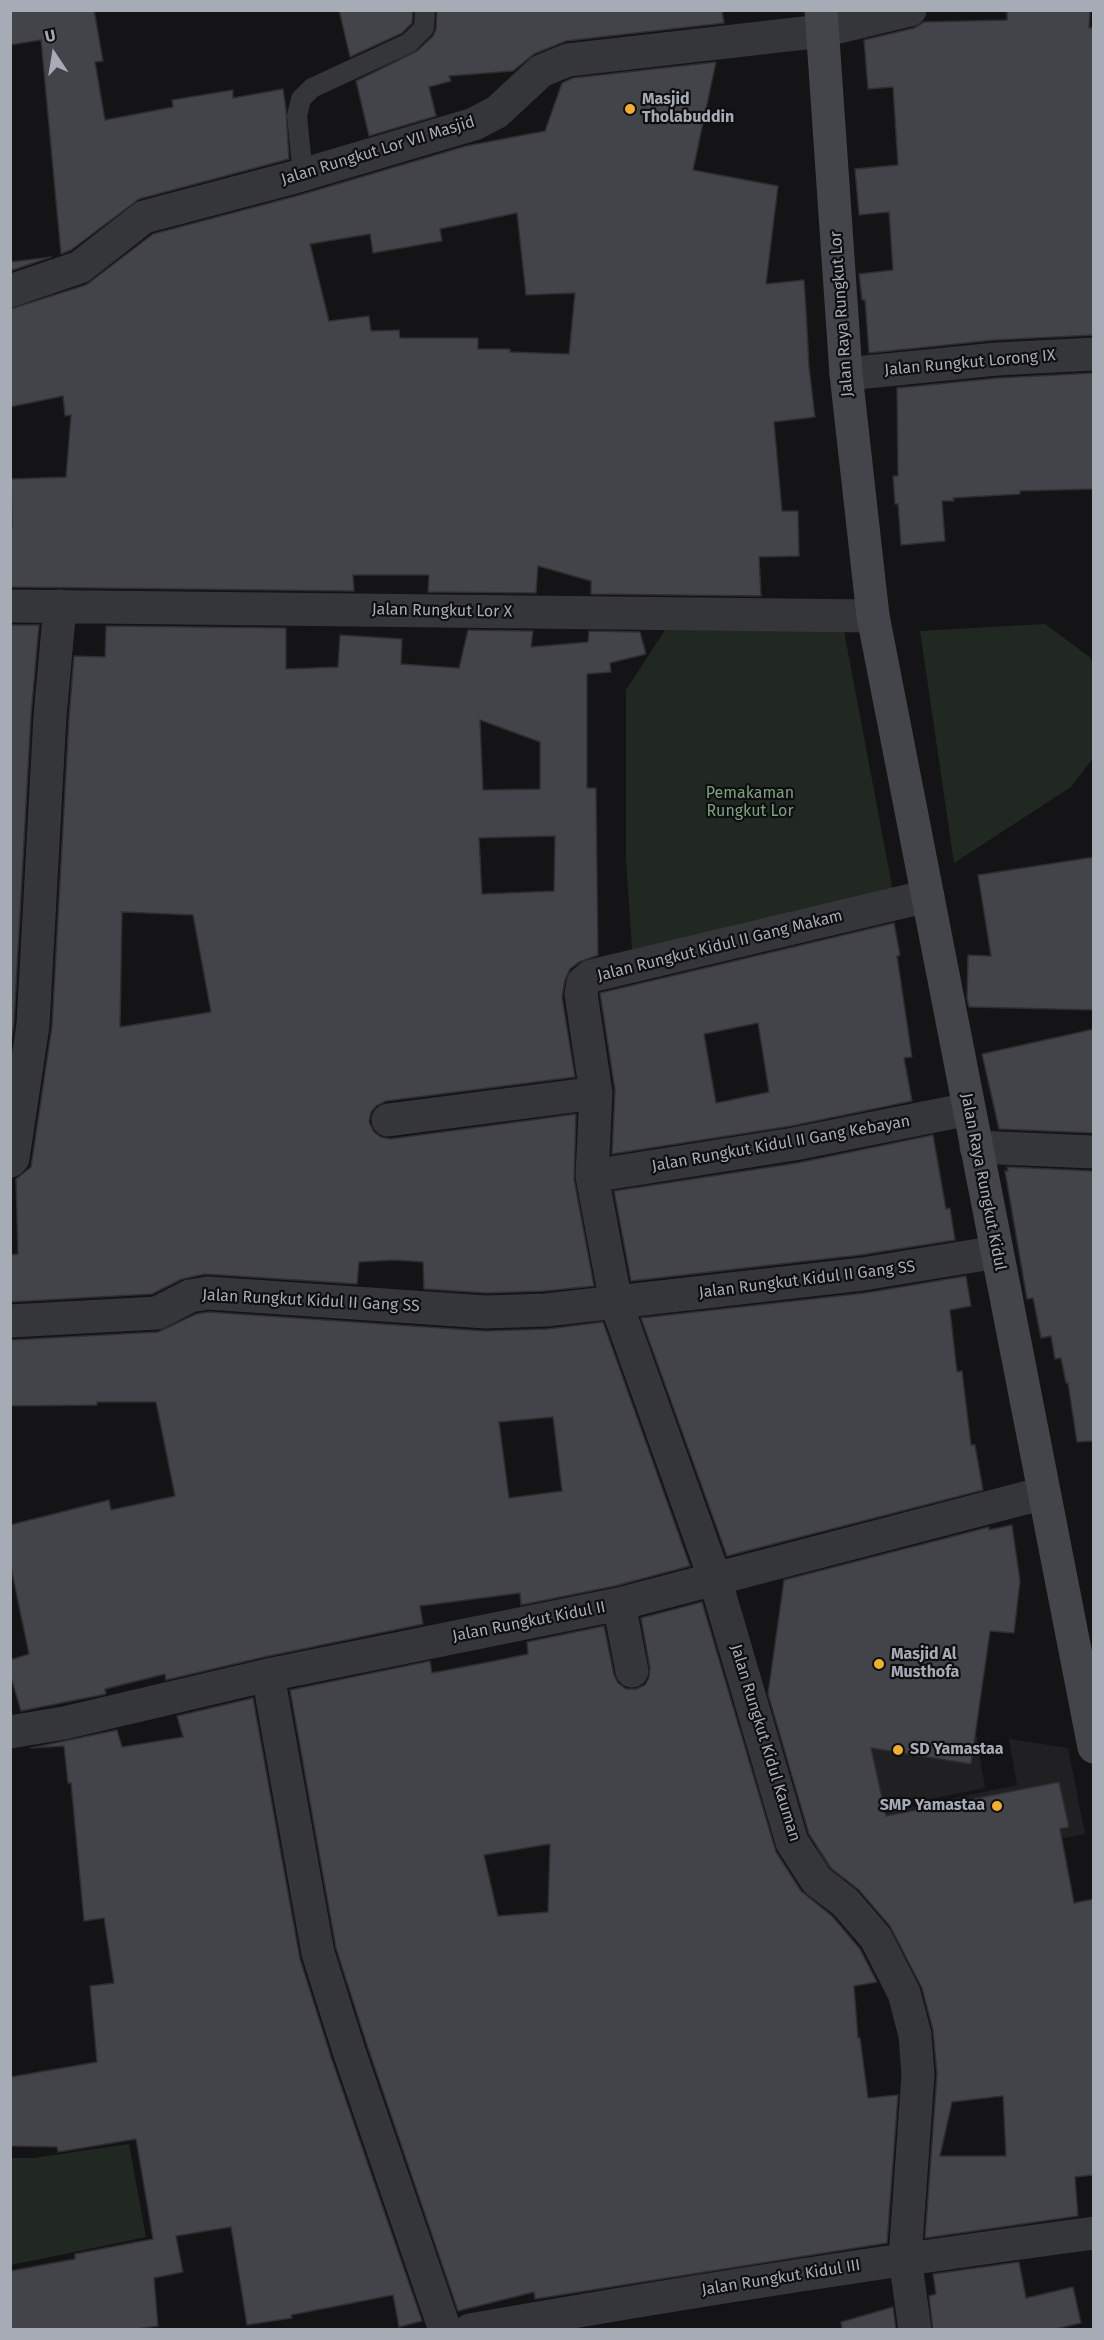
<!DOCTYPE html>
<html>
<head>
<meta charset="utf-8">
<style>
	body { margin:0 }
	#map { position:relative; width:1104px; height:2340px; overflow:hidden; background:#141416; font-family:"Fira Sans",sans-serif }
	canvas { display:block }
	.frame { position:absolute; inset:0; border:12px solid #a6abb6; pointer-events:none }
	.north { position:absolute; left:24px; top:24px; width:60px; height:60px; -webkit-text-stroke:4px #0f0f11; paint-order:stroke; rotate:348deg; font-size:16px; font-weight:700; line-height:24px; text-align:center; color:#a6abb6 }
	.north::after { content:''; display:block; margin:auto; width:21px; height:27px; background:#a6abb6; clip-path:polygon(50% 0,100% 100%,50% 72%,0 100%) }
</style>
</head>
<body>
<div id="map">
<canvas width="1104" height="2340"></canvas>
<div class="frame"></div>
<div class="north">U</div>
</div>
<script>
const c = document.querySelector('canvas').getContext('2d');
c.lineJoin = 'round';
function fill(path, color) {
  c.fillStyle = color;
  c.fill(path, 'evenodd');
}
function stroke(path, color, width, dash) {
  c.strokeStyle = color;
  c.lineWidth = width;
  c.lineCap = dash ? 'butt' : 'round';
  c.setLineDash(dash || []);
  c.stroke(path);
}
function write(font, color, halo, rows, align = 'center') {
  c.font = font + ' "Fira Sans",sans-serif';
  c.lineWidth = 4.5;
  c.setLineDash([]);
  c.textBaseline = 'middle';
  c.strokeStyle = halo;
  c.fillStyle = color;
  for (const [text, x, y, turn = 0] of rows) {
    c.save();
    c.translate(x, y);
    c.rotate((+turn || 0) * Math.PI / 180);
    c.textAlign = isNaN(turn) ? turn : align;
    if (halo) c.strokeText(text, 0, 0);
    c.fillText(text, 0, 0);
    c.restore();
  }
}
fill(new Path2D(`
	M808 1708 976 1733 985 1788 823 1821Z
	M1009 1739 1068 1748 1085 1834 824 1883 812 1828 1017 1785Z`), '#202023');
fill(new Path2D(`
	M1045 624 1091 658 1094 675 1093 758 1071 787 954 863 920 631Z
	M665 630 844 631 893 891 633 963 626 859V690Z
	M129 2144 146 2237 11 2265V2158H34Z`), '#202821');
const building = new Path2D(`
	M10 10H94L103 61 95 62 105 120 173 107 172 100 233 90V98L283 89 286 110 289 159 139 199 71 250 61 254 41 40 10 45Z
	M339 10H413L412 23 402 33 350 57Z
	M437 10H722L724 23 566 41 534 54 513 71 449 76 451 81 429 87 436 116 369 136 356 81 417 51 433 36 436 29Z
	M1007 10H1090L1089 28 1094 27V335L995 340 869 353 865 300H862L859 274 893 270 889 212 859 215 855 169 898 165 893 87 868 89 864 40 914 28 924 22 1007 20Z
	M716 62 693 170 778 186 766 284 804 280 806 309 809 367 815 417 774 422 782 511H798L799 556 759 557 761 596 591 594V581L538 566 536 593 428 592 429 575H353L354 591 10 587V526H12L11 479 66 477 71 415 65 416 63 396 10 407V309L86 285 153 234 300 195 466 146 545 131 562 83 573 78ZM517 213 526 295 575 293 569 354 510 352V349H478V338H400L399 330 371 331 369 316 329 321 310 244 370 234 373 253 442 241 440 229Z
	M51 257 10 271V262Z
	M1094 373V489L1020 491V494L953 498 954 501H942L945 541 901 545 898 504H895L893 476H898L897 388 998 378Z
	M10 625H39L31 715 14 1023 10 1049Z
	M106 626 286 628V669L338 667 340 635 402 639 401 664 459 668 468 630 533 631 531 647 588 642 589 631 640 632 646 654 610 663 611 672 587 674V788H596L598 955 579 962 570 969 565 980 562 997 575 1077 386 1101 376 1106 371 1112 369 1122 374 1132 381 1137 390 1139 576 1114 574 1179 594 1286 545 1291 486 1293 424 1289 423 1262 394 1260 359 1262 357 1284 205 1274 182 1279 152 1294 10 1302V1255L18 1254 16 1179 31 1167 52 1026 69 717 74 656 105 657ZM480 720 540 742V789L483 790ZM555 836 554 891 482 894 479 838ZM122 912 193 915 211 1012 120 1027Z
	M1094 857V1010L969 1007 967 998 968 955 991 956 978 875Z
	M894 923 900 955 897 956 912 1057 904 1058 912 1101 791 1126 612 1154 615 1090 600 993ZM758 1023 769 1092 716 1103 704 1034Z
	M1094 1029V1133L999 1129 982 1054Z
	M933 1135 946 1209 950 1208 955 1240 860 1255 631 1281 614 1191 797 1163Z
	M1007 1167 1094 1171V1441L1077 1442 1068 1383H1066L1061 1358 1055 1359 1051 1336 1041 1338 1033 1298 1027 1299 1005 1171H1008Z
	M966 1276 971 1306 950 1310 957 1372 962 1371 971 1445H975L983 1490 727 1556 641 1318 865 1293Z
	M209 1312 485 1331 547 1329 603 1322 690 1566 615 1586 521 1605 520 1593 420 1606 423 1624 264 1657 166 1680 165 1674 105 1689 106 1694 21 1711 10 1674V1660L29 1654 10 1563V1525L109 1500 111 1510 175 1496 156 1402H97V1405L10 1406V1340L158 1332 196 1314ZM553 1417 562 1491 509 1498 499 1422Z
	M1012 1525 1020 1581 1014 1633 990 1631 971 1764 871 1748 886 1816 1059 1782 1069 1827 1060 1829 1074 1903 1094 1899V2175L1075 2177 1078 2216 925 2238 937 2074 933 2030 922 1988 890 1926 859 1890 831 1868 809 1834 768 1694 784 1580 989 1527V1530ZM1003 2096 1006 2156H940L952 2102Z
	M702 1602 776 1852 801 1891 832 1916 860 1949 877 1982 854 1986 858 2038H860L868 2098 898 2095 887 2243 535 2299 534 2292 458 2311 367 2045 336 1948 290 1690 430 1661 432 1673 489 1662 528 1654 527 1642 604 1626 614 1675 618 1683 626 1689H636L645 1685 649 1678 650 1668 641 1618ZM550 1844 548 1912 498 1916 484 1855Z
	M253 1698 300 1959 331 2057 422 2321 399 2327 393 2295 291 2315 292 2318 247 2325 231 2227 176 2236 183 2272 154 2278 158 2326 130 2330H10V2271L75 2259V2254L153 2239 136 2139 58 2152 57 2147 10 2146V2077L97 2062 90 1986 114 1983 104 1918 84 1921 71 1783H68L64 1746 31 1748 117 1730 122 1747 183 1737 177 1716Z
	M1019 2262 1026 2298 1073 2287 1081 2323 1052 2330H933L929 2296 936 2294 933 2274Z
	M893 2307 896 2330H842L841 2322Z`);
fill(building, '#434449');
stroke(building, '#2e2e32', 1.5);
stroke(new Path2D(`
	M303 175 297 116 301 99 312 88 409 43 424 28 425 10`), '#35363a', 20);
stroke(new Path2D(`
	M10 291 80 267 144 217 295 177 474 124 497 112 541 71 568 60 822 31 910 10
	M846 374 997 359 1094 354
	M10 606 873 616
	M388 1120 596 1093
	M976 1147 1094 1152
	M10 1161 13 1158 33 1025 50 716 60 606
	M592 1176 794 1144 969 1109
	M10 1321 157 1313 190 1296 208 1293 486 1312 546 1310 863 1274 997 1252
	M619 1604 632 1671
	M268 1675 318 1953 349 2051 445 2330
	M10 1732 64 1723 268 1675 619 1604 1044 1493
	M470 2330C677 2293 885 2261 1094 2233
	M915 2330 905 2258 918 2075 915 2035 904 1993 876 1938 845 1902 817 1881 792 1842 715 1579 616 1303 592 1176 596 1093 581 994 583 983 591 976 928 896`), '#35363a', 33);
stroke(new Path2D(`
	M821 10 846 374 873 616 1094 1747`), '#43454a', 33);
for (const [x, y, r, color] of [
	[630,109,6,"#f0af32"],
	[879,1664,6,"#f0af32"],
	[898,1750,6,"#f0af32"],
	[997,1806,6,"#f0af32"]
]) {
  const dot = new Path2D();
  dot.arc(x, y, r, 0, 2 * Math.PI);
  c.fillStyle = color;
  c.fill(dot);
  stroke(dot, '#0f0f11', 2);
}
write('bold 16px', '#a6abb6', '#0f0f11', [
	["Masjid",642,100],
	["Tholabuddin",642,118],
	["Masjid Al",891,1655],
	["Musthofa",891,1673],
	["SD Yamastaa",910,1750],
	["SMP Yamastaa",985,1806,"right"]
], 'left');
write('16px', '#a6abb6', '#0f0f11', [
	["Jalan Rungkut Lor VII Masjid",378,151,-17],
	["Jalan Raya Rungkut Lor",842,314,-94],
	["Jalan Rungkut Lorong IX",970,363,-5],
	["Jalan Rungkut Lor X",442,611,1],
	["Jalan Rungkut Kidul II Gang Makam",720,946,-14],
	["Jalan Rungkut Kidul II Gang Kebayan",781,1144,-10],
	["Jalan Raya Rungkut Kidul",983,1182,79],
	["Jalan Rungkut Kidul II Gang SS",807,1280,-7],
	["Jalan Rungkut Kidul II Gang SS",311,1301,3],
	["Jalan Rungkut Kidul II",529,1622,-11],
	["Jalan Rungkut Kidul Kauman",765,1743,73],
	["Jalan Rungkut Kidul III",781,2278,-9]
]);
write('16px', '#7da17f', '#0f0f11', [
	["Pemakaman",750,794],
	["Rungkut Lor",750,812]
]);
</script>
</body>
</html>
